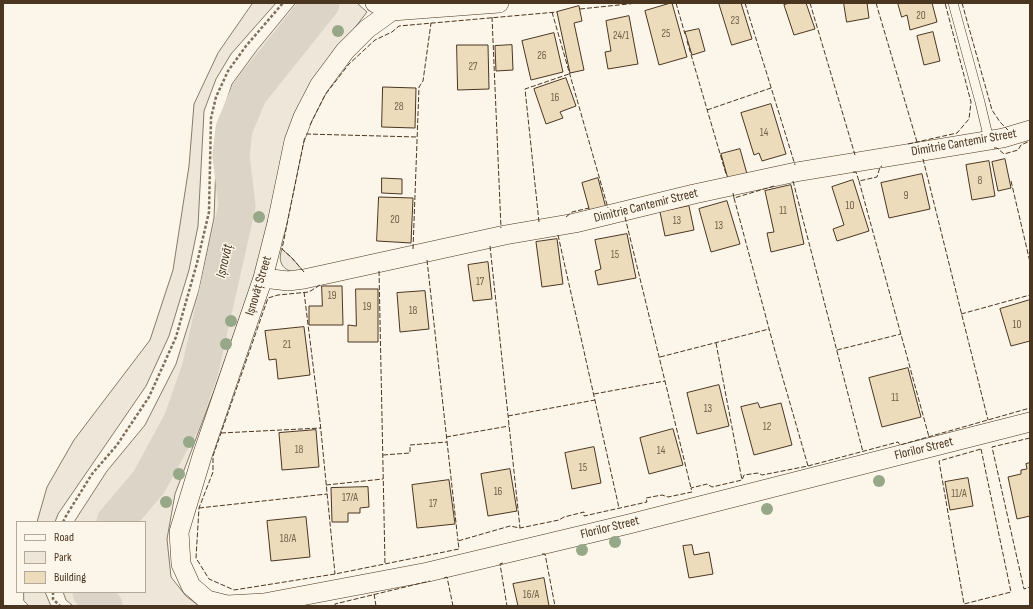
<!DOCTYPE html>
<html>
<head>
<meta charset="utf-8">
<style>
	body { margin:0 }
	#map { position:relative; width:1033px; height:609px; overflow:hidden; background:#fbf6e9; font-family:"Sofia Sans Condensed",sans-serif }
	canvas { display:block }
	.frame { position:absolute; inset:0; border:4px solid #4a3520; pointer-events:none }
	.legend { position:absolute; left:16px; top:521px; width:130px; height:72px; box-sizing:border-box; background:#fbf6e9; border:1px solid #b4a999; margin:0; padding:5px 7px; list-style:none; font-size:12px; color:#4a3520 }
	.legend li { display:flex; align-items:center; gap:8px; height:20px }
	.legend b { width:20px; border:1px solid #b4a999 }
</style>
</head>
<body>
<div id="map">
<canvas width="1033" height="609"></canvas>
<div class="frame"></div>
<ul class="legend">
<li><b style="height:5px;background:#fbf6e9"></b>Road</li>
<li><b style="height:11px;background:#ede6d9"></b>Park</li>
<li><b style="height:11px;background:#ecdcbc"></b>Building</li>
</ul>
</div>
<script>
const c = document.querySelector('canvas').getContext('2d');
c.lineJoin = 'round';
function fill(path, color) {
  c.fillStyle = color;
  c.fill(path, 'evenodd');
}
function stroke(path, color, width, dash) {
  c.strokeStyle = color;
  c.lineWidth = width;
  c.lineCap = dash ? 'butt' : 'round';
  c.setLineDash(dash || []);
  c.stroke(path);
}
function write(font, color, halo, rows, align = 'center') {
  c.font = font + ' "Sofia Sans Condensed",sans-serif';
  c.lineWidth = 3;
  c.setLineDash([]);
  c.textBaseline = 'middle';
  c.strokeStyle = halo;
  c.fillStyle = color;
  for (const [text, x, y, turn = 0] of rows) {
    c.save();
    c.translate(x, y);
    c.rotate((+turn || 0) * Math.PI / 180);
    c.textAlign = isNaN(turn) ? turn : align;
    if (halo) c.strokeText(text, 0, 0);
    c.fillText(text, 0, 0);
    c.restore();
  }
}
const green = new Path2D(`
	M253 3H276L231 54 216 79 204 111 198 226 189 270 169 336 146 386 58 514 55 522H37L47 487 74 440 150 340 173 270 189 166 194 104 218 53Z
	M296 3H357L367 12 316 78 264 248 214 391 175 494 167 539 171 577 186 596 199 606H73L66 600 63 592H145V522H74L107 471 145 425 176 364 199 290 214 218 216 164 221 118 232 84 257 50Z
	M282 249 292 258 305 273C289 274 275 267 282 249Z
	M24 592H45L51 606H29L24 601Z`);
fill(green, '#ede6d9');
stroke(green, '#887966', 1);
stroke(new Path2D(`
	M115 522 149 482 182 421 200 370 237 206 231 156 234 129 249 93 321 3
	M91 592 104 606`), '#dcd4c6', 37);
const building = new Path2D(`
	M672 3 687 57 659 65 645 11Z
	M719 3H741L752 39 732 45Z
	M790 3H806L815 29 794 35 784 5Z
	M844 3H867L869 18 847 22Z
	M898 3H932L937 22 910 30 907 15 902 17Z
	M579 6 582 21 574 23 584 70 570 73 557 12Z
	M629 16 638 64 608 69 605 52 611 51 606 21Z
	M699 29 705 51 692 55 685 32Z
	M933 32 940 61 924 65 917 36Z
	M554 33 563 72 531 80 522 41Z
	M457 45H488L489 89 458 90Z
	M512 45 513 70 496 71 495 46Z
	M566 78 576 106 560 112 563 118 546 124 534 89Z
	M383 87 416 88 415 128 382 127Z
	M771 104 786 154 762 161 759 153 754 155 741 113Z
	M740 149 747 174 728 179 721 154Z
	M1005 159 1011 188 998 191 992 162Z
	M989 161 995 196 972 200 966 165Z
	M922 174 930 209 889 218 881 183Z
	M382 178 402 179V194L382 193Z
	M598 178 606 208 590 212 582 183Z
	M853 180 869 231 837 241 833 229 844 225 832 187Z
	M791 185 804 244 771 252 767 233 774 232 765 191Z
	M379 197 413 198 411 243 377 241Z
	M727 201 740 244 711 252 699 209Z
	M689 206 694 230 665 236 660 212Z
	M627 234 636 278 598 285 595 271 601 269 595 240Z
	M557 239 563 284 542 287 536 242Z
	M488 262 492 299 473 301 468 265Z
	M322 286H342L343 325H309V306H322Z
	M356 289H378V342H348V325L356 326Z
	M425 291 429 329 400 332 397 293Z
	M1030 300V341L1011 346 1000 309Z
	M304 327 310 375 278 379 276 359 269 360 265 331Z
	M908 368 921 417 882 427 869 378Z
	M719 385 729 426 697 434 687 393Z
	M758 403 760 408 781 403 792 445 754 455 741 407Z
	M673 429 683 465 649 474 640 438Z
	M316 430 319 467 282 470 279 433Z
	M594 447 601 483 572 489 565 453Z
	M1030 463V516L1017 519 1008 477 1021 474V470L1027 469 1026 464Z
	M510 469 517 511 488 516 481 474Z
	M968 478 973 506 950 510 945 482Z
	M449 480 455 524 417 528 412 485Z
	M368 487 369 507 360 508V513H348V522H332L331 488Z
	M306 517 310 557 271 561 267 521Z
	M692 545 694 555 709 552 713 574 689 578 683 546Z
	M544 578 549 606H518L513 584Z`);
fill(building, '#ecdcbc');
stroke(building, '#4a3520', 1);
const service = new Path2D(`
	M953 3 980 102 989 140`);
const minor = new Path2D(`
	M375 3 392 11 499 3
	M392 11 367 29 345 51 319 86 303 117 294 141 277 223 263 278 202 456 179 532 181 564 191 586 207 600 227 605 264 603 428 572 629 524 1030 422
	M263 278 288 281 304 279 505 235 575 223 694 194 796 172 1003 138 1030 130`);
stroke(service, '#4a3520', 10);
stroke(minor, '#4a3520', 20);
stroke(new Path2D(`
	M63 522 66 516 92 474 117 445 149 397 176 337 197 263 209 212 211 118 216 97 228 71 246 46 283 3
	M53 592V599L60 606`), '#7f6f5c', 2.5, [3, 2]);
stroke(service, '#fbf6e9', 9);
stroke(minor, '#fbf6e9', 19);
stroke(new Path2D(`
	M676 3 685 34
	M745 3 795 165
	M810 3 855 155
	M876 3 917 142
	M962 3 992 110 1000 122 1008 130
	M580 9 638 3
	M552 12 608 208
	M492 17 501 228
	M687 41 726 174
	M707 110 771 88
	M310 125 325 95 349 64 375 40 392 32 399 26 557 12
	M306 134 417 137
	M908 144 957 133 969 119 971 102 945 3
	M994 148H997L1004 154 1018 150 1021 145 1030 141
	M923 159 988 420
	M853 172H856L859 181 877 177 880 167 882 166
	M793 181 863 452
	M859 181 929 437
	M1011 181 1030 262
	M733 193 734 198 774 186
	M734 198 775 351 808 466
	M566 217 572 212 589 208
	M625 217 691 488
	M539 222 525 89 569 74
	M558 235 619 508
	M490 246 520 528
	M413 249 419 87 423 81 431 23
	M427 260 458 541
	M379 271 385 564
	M304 272 292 258 282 249 305 136
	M320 285 309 292 278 295 268 298 213 456V472L199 508 196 558 209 579 234 590 335 574 459 549 458 541 510 526 520 528 559 520 564 517 584 512V516L647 502 646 498 662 495 668 497 692 492 691 488 707 484 712 487 742 480 744 475 758 473 762 475 808 466 898 442 900 445 1030 408
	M304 292 320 421 335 574
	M961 314 1030 295
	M716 343 742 480
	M837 350 901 334
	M660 357 769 329
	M594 394 665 381
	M508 416 595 400
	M221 433 321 428
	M446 437 509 426
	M1030 438 992 447 1024 589 1030 587
	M981 449 1011 592 964 604 939 461Z
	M383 455 410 453V445L447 442
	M326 485 383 479
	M199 508 327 494
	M542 554H545L555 606
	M503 563 500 564 507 606
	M444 578 447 577 453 606
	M374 594 376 606
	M335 606V604L430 581`), '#4a3520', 1, [5, 2]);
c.fillStyle = '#96a887';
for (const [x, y] of [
	[338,31],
	[259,217],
	[231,321],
	[226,344],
	[189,442],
	[179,474],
	[879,481],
	[166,502],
	[767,509],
	[615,542],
	[582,550]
]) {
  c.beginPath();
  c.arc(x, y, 6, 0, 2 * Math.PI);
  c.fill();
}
write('11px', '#725f47', null, [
	["20",921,16],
	["23",735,21],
	["25",666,34],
	["24/1",621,36],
	["26",542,56],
	["27",473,67],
	["16",555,98],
	["28",399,107],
	["14",764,133],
	["8",980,181],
	["9",906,196],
	["10",850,206],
	["11",783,211],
	["20",395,220],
	["13",677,221],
	["13",719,226],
	["15",615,255],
	["17",480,282],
	["19",332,296],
	["19",367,307],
	["18",413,311],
	["10",1017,325],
	["21",287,345],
	["11",895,398],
	["13",708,409],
	["12",767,427],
	["18",299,450],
	["14",661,451],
	["15",583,468],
	["16",498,492],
	["11/A",959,494],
	["17/A",350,498],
	["17",433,504],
	["18/A",288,539],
	["16/A",531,595]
]);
write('13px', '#4a3520', '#fbf6e9', [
	["Dimitrie Cantemir Street",964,143,-10],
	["Dimitrie Cantemir Street",646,206,-14],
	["Ișnovăț Street",259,286,-73],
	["Florilor Street",924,449,-14],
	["Florilor Street",610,528,-14]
]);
write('italic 14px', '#4a3520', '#fbf6e9', [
	["Ișnovăț",225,261,-77]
]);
</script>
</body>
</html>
